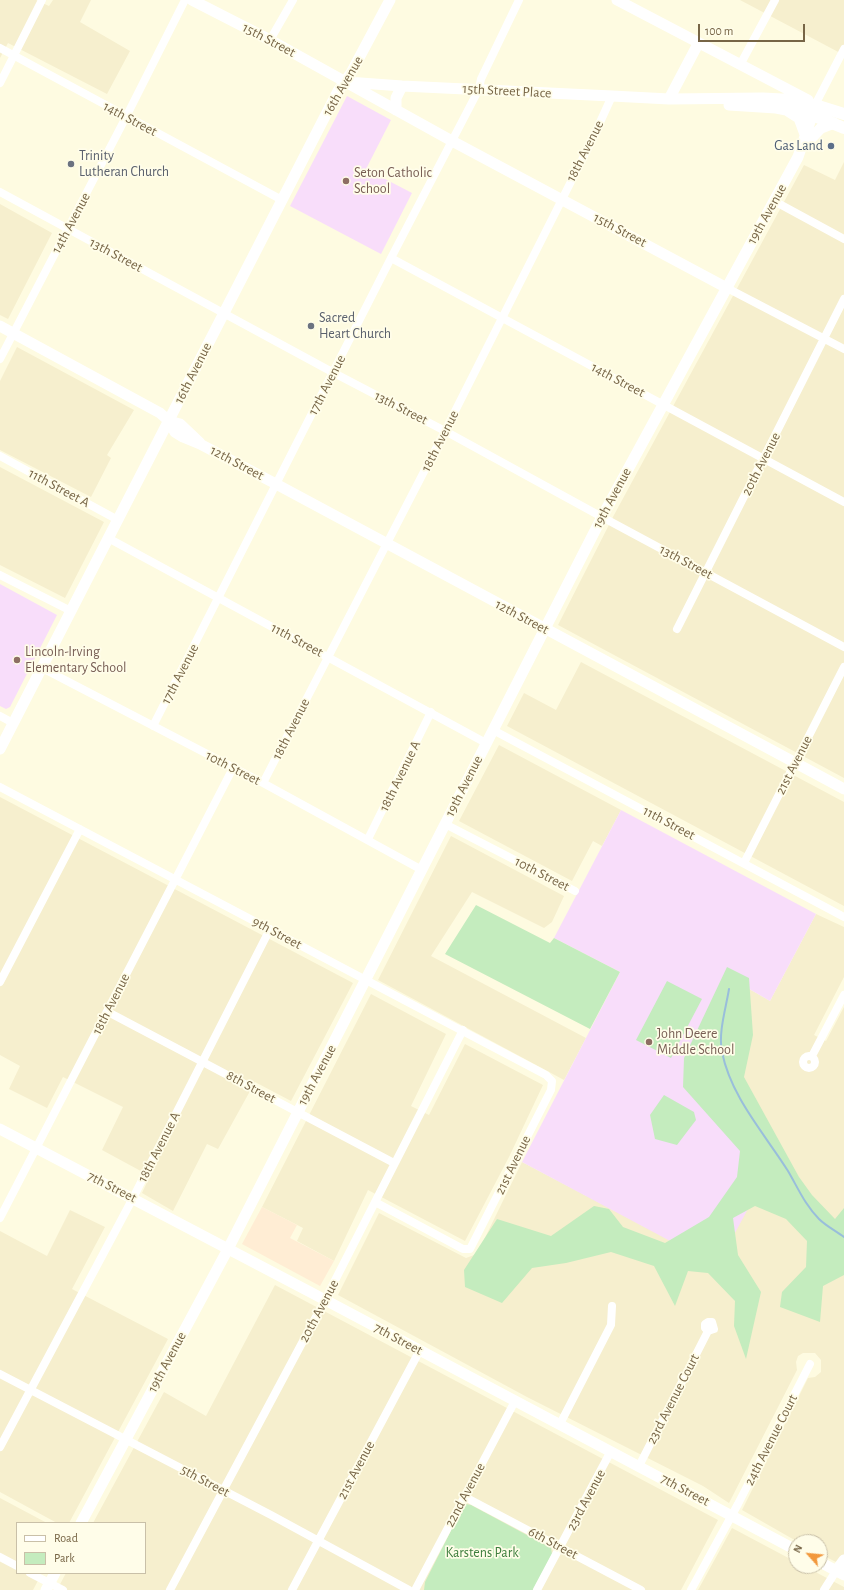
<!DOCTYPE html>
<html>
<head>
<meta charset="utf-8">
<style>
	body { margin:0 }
	#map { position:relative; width:844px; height:1590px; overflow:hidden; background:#fefbe1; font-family:"Alegreya Sans",sans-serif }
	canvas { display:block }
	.legend { position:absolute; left:16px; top:1522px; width:130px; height:52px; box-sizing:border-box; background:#fffde9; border:1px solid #c9c0a8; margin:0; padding:5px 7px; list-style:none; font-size:12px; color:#776546 }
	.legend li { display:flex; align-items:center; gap:8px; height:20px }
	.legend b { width:20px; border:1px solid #c9c0a8 }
	.north { position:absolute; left:788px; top:1534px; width:40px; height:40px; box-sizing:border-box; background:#fffde9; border:1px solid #c9c0a8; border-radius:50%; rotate:297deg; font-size:11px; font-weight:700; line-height:16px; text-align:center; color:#776546 }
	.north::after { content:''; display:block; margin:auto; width:14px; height:18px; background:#f2983c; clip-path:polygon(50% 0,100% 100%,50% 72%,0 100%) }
	.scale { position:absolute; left:698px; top:24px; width:107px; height:18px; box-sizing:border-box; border:2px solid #776546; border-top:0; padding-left:5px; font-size:12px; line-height:14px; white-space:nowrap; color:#776546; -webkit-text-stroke:3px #fffde9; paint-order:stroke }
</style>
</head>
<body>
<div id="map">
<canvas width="844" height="1590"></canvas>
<ul class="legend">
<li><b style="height:5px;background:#fff"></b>Road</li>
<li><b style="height:11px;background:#c4ecbe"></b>Park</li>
</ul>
<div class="north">N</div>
<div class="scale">100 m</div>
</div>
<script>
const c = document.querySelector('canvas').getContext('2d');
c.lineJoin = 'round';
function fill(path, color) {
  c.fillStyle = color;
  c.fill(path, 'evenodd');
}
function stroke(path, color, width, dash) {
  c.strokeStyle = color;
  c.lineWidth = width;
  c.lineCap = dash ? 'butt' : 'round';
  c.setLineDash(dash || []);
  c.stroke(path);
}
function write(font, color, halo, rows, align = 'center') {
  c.font = font + ' "Alegreya Sans",sans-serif';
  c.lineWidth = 3.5;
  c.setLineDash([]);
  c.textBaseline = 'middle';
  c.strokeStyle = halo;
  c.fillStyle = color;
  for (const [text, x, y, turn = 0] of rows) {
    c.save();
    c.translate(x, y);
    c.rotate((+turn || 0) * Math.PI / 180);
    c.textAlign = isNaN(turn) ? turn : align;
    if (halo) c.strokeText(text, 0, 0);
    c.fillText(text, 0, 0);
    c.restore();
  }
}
fill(new Path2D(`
	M0 0H36L49 6 53 0H91L80 22 130 51 107 94 8 43 0 58Z
	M740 0H844V55Z
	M844 162V778L558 625 614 515 804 165 835 180Z
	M0 204 52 233 8 319 0 315Z
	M17 347 134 410 107 455 111 458 91 497 0 450V381Z
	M0 467 104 522 65 598 0 565Z
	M581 662 844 802V906L507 726 524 693 556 710Z
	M499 745 621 810 602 846 593 841 572 881 459 821Z
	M0 797 353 983 291 1101 255 1082 218 1149 207 1144 173 1211 142 1193 150 1176 102 1150 123 1107 63 1077 47 1108 9 1089 20 1066 0 1055Z
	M451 836 564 896 552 922 544 928 472 892 431 956 586 1038 564 1080 378 980Z
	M816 914 844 927V977L814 1035 826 1041 844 1007V1566L820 1554V1542H798L742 1510 808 1378 815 1377 821 1372V1360L815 1353H803L798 1356 796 1362 797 1370 729 1503 703 1486 527 1397 338 1295 379 1213 466 1258 477 1254 522 1162 697 1254 729 1091 725 975 770 1001Z
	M371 994 446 1034 411 1106 429 1115 465 1044 543 1085 509 1157 465 1241 368 1190 334 1261 297 1241 303 1228 262 1207Z
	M70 1210 105 1227 72 1289 168 1339 69 1523H57L0 1492V1231L47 1256Z
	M275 1285 718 1520 681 1590H57L66 1573H145V1523H93L164 1392 206 1416Z
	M0 1498 47 1523H17V1573H42L33 1590H0Z
	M732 1528 796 1562V1566H804L844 1587V1590H698Z`), '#f6efce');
fill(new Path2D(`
	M262 1207 297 1225 290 1238 334 1261 320 1286 242 1244Z`), '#ffedd4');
fill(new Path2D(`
	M347 96 391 120 366 169 412 193 381 254 290 206Z
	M0 584 57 615 10 707 6 709 0 706Z
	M621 810 816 914 770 1001 725 975 714 1046 774 1161 717 1266 522 1162 620 972 554 938Z`), '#f8ddfa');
fill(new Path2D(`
	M476 905 550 943 554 938 620 972 590 1029 445 954Z
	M727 967 749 978 753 1035 744 1077 799 1177 812 1195 835 1219 844 1208V1275L823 1286 820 1322 780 1307 782 1292 806 1267 807 1241 786 1219 755 1206 733 1218 738 1255 761 1292 746 1359 734 1326 735 1301 708 1273 688 1271 675 1306 654 1266 611 1252 566 1263 532 1268 502 1303 465 1287 464 1270 497 1219 551 1236 594 1206 609 1209 623 1227 665 1243 709 1217 737 1177 740 1151 683 1087 684 1058Z
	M667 981 702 999 671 1058 636 1040Z
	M664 1095 694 1112 696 1120 677 1145 655 1139 650 1115Z
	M466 1504 471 1505 551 1548 552 1554 533 1590H424L425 1582 461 1511Z`), '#c4ecbe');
stroke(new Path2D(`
	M729 989C726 1008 718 1033 722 1052 731 1097 764 1133 788 1171 798 1188 805 1205 819 1219 826 1226 836 1231 844 1237`), '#99bedb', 2);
stroke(new Path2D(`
	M270 40 293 0
	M0 48 282 200
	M740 65 775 0
	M0 83 42 0
	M815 105 844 49
	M0 192 334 373 445 431 602 517 844 647
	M774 201 844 239
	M391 258 844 502
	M727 288 844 349
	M0 359 126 117 185 0
	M0 456 118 520
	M108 538 486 743
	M0 575 71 611
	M677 629 844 299
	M42 668 263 783 422 870
	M0 716 13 723
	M153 726 391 258 479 89 481 79 519 0
	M493 730 844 917
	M263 783 445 431 591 142 612 96
	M0 787 546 1075 552 1081 551 1090 470 1249H463L375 1202
	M445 824 575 891
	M368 839 431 712
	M744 863 844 667
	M0 982 80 829
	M108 1012 394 1163
	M803 1062a6 6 0 1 1 12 0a6 6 0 1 1-12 0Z
	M812 1056 844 995
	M0 1218 233 768
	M0 1374 271 1515 409 1590
	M560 1424 611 1325 612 1306
	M0 1447 133 1198 270 929
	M639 1466 708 1331 714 1329 712 1322H708L705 1324V1328L708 1331
	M465 1497 641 1590
	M0 1557 17 1566
	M30 1573 63 1590
	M170 1590 325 1300 463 1030
	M292 1590 420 1350
	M415 1590 515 1401
	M537 1590 611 1451
	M691 1590 738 1504 810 1364
	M824 1590 836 1571`), '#fff', 8);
stroke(new Path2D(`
	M192 0 270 40 452 141 727 288
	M617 0 808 100
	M347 82 402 86 612 96 669 99 763 98 782 99 815 105
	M669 99 698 44
	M729 105 776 108 812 115
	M396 110V98L402 86
	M788 111 799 118 806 137
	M804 146 821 128 834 123
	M0 326 160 413 169 421 175 432 183 437 200 444 276 484 844 789
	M169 421 180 424 200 443
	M0 749 338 91 351 73 390 0
	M0 1129 312 1293 796 1550
	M81 1523 228 1249 602 517 798 157 815 107
	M820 1562 844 1575
	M836 1571 844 1560
	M46 1590 55 1573`), '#fff', 11);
stroke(new Path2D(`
	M815 105 844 114
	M812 115 844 128`), '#fff', 12);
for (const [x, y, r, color] of [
	[831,146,4,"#5c6f8a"],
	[71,164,4,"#6b7280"],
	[346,181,4,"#8d6e63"],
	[311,326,4,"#6b7280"],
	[17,660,4,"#8d6e63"],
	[649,1042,4,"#8d6e63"]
]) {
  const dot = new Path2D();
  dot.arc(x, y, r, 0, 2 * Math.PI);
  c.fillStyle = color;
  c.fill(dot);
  stroke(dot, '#fffde9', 1.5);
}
write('14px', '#776546', '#fffde9', [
	["15th Street",269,40,28],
	["16th Avenue",343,86,-60],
	["15th Street Place",507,91,3],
	["14th Street",130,119,28],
	["18th Avenue",585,151,-63],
	["19th Avenue",767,214,-61],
	["14th Avenue",71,223,-62],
	["15th Street",620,230,28],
	["13th Street",116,255,28],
	["16th Avenue",193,373,-63],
	["14th Street",618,380,28],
	["17th Avenue",327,385,-63],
	["13th Street",401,408,27],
	["18th Avenue",440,441,-63],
	["12th Street",237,463,28],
	["20th Avenue",761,464,-63],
	["11th Street A",59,488,28],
	["19th Avenue",612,498,-62],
	["13th Street",686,562,28],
	["12th Street",522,617,28],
	["11th Street",297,640,28],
	["17th Avenue",180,674,-63],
	["18th Avenue",291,729,-63],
	["21st Avenue",794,765,-63],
	["10th Street",233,768,27],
	["18th Avenue A",400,776,-64],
	["19th Avenue",464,786,-63],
	["11th Street",669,823,28],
	["10th Street",542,874,27],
	["9th Street",277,933,28],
	["18th Avenue",111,1004,-63],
	["19th Avenue",317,1075,-62],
	["8th Street",251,1087,28],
	["18th Avenue A",159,1147,-63],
	["21st Avenue",513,1165,-64],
	["7th Street",112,1187,27],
	["20th Avenue",319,1311,-62],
	["7th Street",398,1339,28],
	["19th Avenue",167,1362,-62],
	["23rd Avenue Court",673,1399,-63],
	["24th Avenue Court",771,1440,-63],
	["21st Avenue",356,1470,-62],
	["5th Street",205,1481,28],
	["7th Street",685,1490,28],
	["22nd Avenue",465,1495,-62],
	["23rd Avenue",586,1500,-62],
	["6th Street",553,1543,28]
]);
write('14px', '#4e5e75', '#fffde9', [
	["Gas Land",823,146]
], 'right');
write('14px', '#5b616d', '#fffde9', [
	["Trinity",79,156],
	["Lutheran Church",79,172],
	["Sacred",319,318],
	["Heart Church",319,334]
], 'left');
write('14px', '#785e54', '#fffde9', [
	["Seton Catholic",354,173],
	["School",354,189],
	["Lincoln-Irving",25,652],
	["Elementary School",25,668],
	["John Deere",657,1034],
	["Middle School",657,1050]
], 'left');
write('14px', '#3d7e3d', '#fffde9', [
	["Karstens Park",482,1553]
]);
</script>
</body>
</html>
